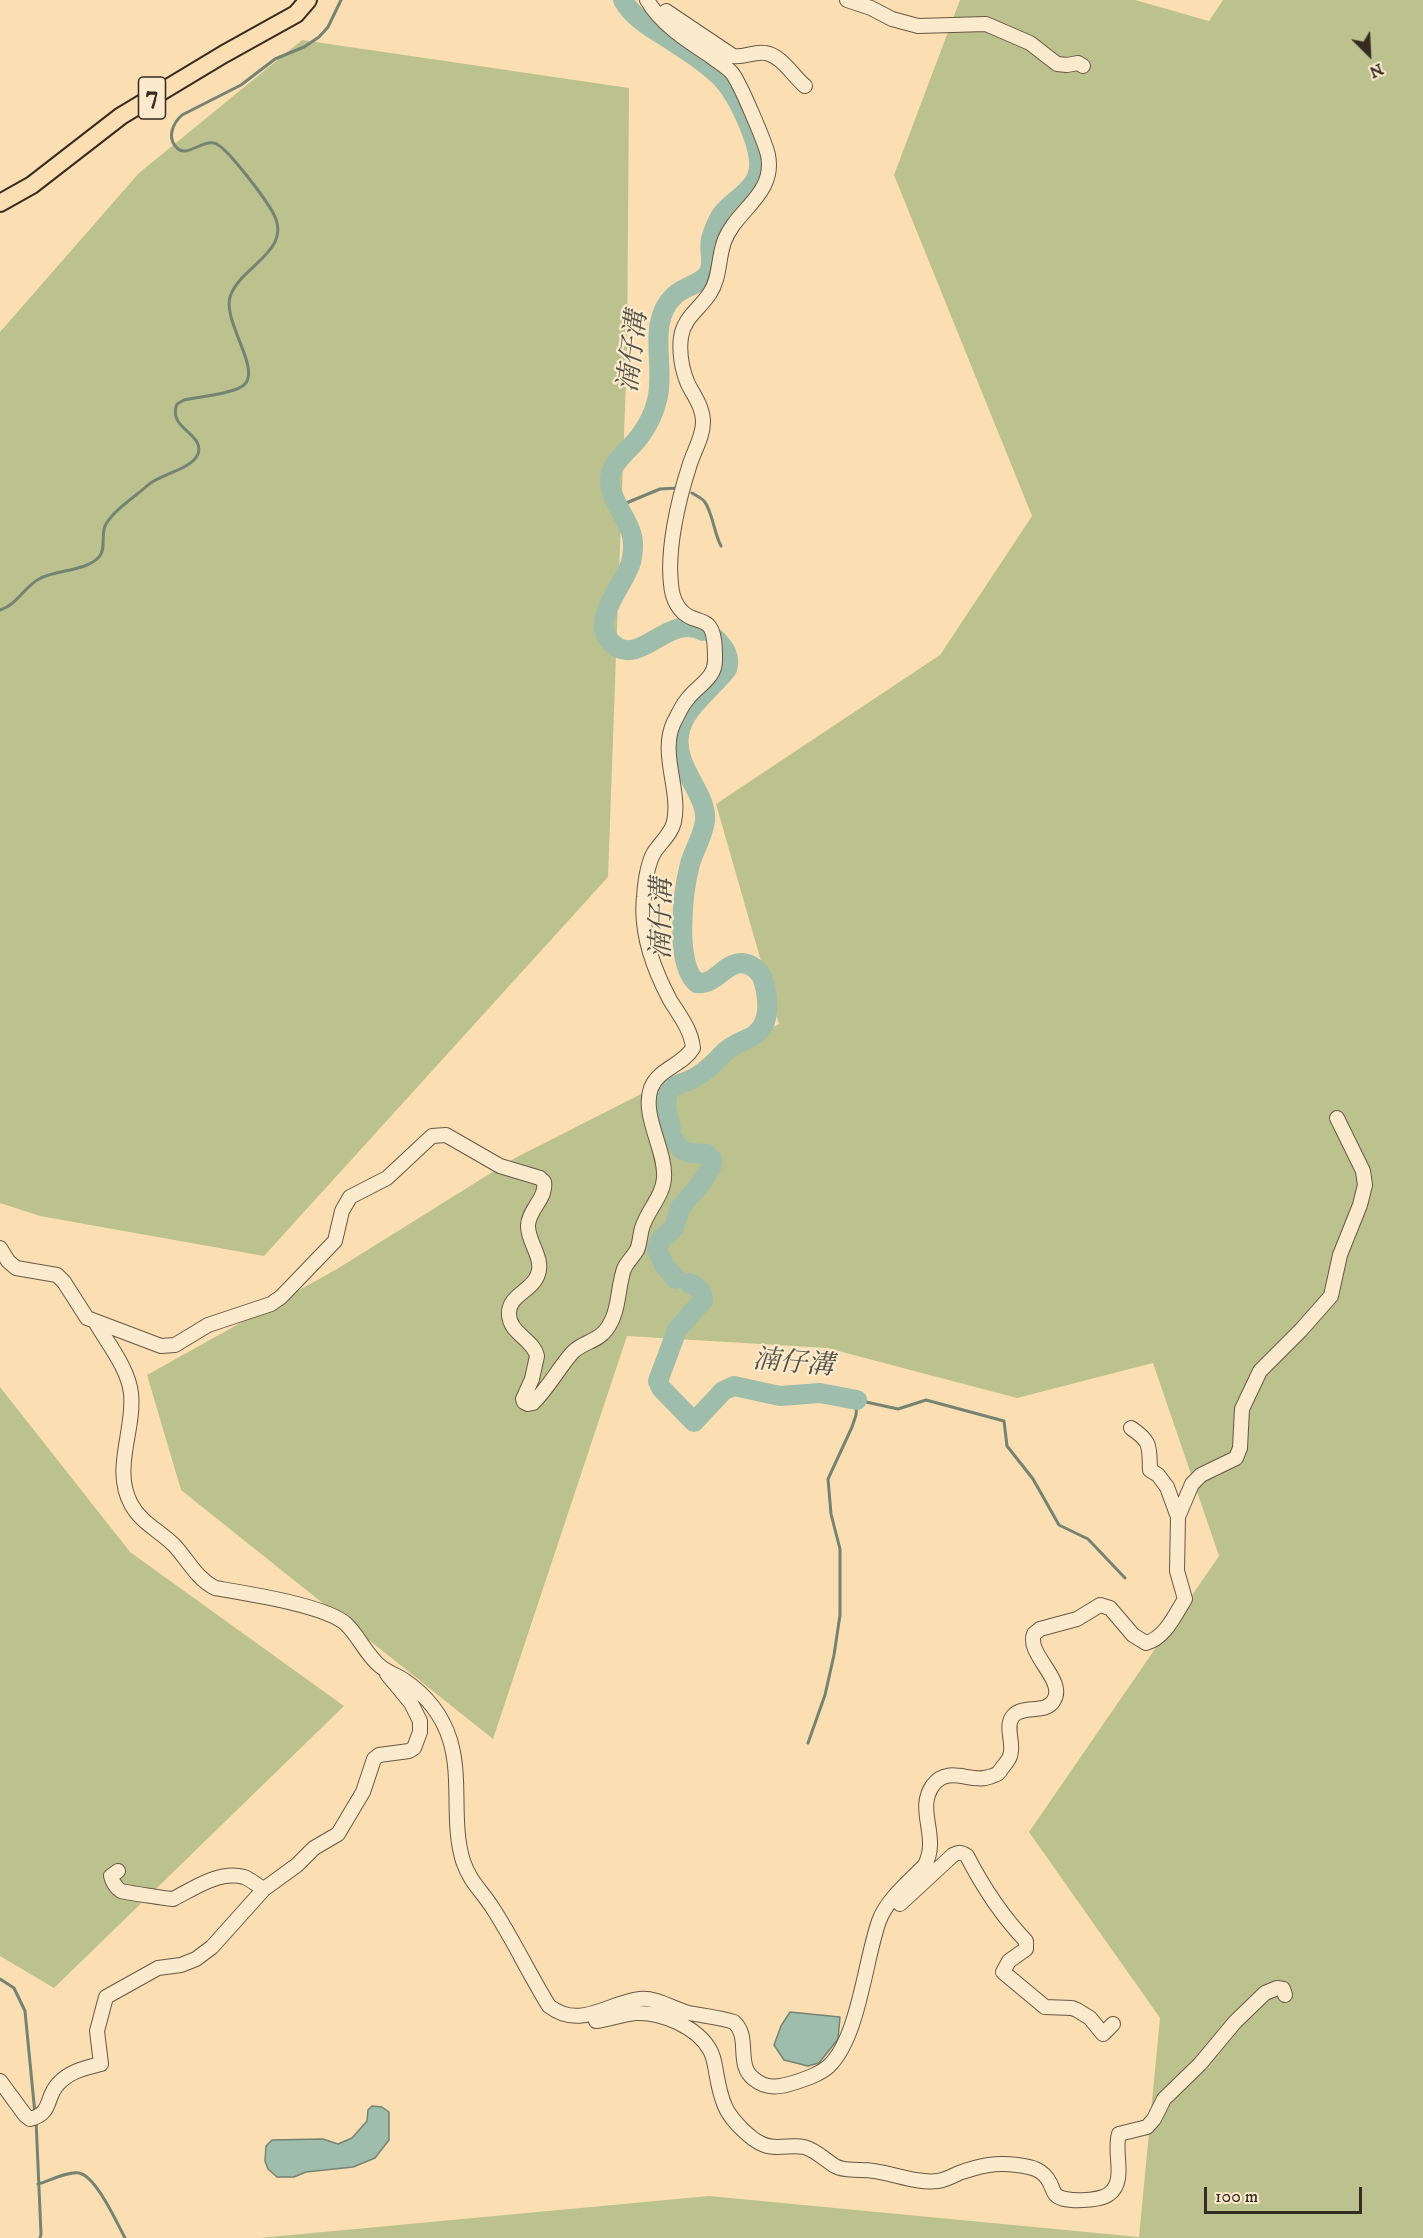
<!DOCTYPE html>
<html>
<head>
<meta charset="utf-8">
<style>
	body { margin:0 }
	#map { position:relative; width:1423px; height:2238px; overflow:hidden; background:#fbdfb2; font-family:"IM FELL DW Pica",serif }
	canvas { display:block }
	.north { position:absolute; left:1339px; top:24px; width:60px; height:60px; -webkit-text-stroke:4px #fceacd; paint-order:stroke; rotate:156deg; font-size:16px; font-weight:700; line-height:24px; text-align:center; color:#352b20 }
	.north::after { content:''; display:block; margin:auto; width:21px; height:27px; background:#352b20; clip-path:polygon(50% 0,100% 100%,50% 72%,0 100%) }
	.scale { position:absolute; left:1204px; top:2187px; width:158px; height:27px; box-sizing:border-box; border:3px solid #352b20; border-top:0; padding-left:8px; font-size:18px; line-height:21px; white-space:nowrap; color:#352b20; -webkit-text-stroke:4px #fceacd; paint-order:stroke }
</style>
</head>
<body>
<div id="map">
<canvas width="1423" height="2238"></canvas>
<div class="north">N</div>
<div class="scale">100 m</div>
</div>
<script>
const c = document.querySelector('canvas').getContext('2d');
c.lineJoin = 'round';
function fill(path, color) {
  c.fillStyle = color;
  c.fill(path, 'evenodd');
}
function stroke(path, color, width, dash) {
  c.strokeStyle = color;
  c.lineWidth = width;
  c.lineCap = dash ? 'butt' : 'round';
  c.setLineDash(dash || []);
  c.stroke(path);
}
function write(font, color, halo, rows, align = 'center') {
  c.font = font + ' "IM FELL DW Pica","Noto Serif TC",serif';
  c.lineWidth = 4.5;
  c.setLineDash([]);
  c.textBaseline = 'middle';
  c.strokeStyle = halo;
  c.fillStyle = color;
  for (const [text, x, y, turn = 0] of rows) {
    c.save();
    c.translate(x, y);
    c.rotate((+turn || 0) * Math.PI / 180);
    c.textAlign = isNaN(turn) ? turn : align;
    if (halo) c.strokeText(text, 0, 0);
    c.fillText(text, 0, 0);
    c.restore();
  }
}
fill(new Path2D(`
	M960 0H1135L1209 21 1223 0H1423V2238H259L709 2196 1139 2237 1160 2018 1029 1832 1219 1556 1153 1363 1017 1398 827 1348 627 1336 493 1739 181 1490 147 1375 337 1269 515 1158 779 1024 716 804 940 655 1032 516 894 175Z
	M302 40 629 88 627 353 608 877 264 1256 40 1216 0 1203V332L139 173Z
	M0 1387 130 1552 344 1706 54 1988 0 1956Z`), '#bcc28e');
const water = new Path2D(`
	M790 2012 840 2017 838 2039 819 2063 808 2066 784 2060 774 2045 781 2026Z
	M372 2106 382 2107 389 2112V2140L375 2158 353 2167 306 2172 294 2177H277L268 2169 265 2161 266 2146 272 2140 323 2139 338 2144 352 2138 367 2121 368 2110Z`);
fill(water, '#9fbdab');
stroke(water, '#758373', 1.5);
stroke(new Path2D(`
	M692 493C695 495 701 498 704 501 712 510 714 533 721 546
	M619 506 660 489 678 488
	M0 610C18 604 24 587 39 579 56 569 85 572 99 557 106 550 101 536 105 526 113 510 135 497 148 485 161 474 192 469 198 454 205 433 167 429 177 404L184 400C197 397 238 393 245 384 260 367 223 322 230 297 240 265 296 251 272 211 265 199 226 145 214 143 201 140 186 159 176 147 167 137 173 123 182 115L241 85 275 59 304 47 319 37 328 27 341 0
	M808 1743 825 1695 834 1655 840 1615V1549L831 1514 828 1479 852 1427 856 1415 857 1400 898 1409 926 1400 1004 1421 1007 1446 1033 1479 1059 1525 1088 1539 1125 1578
	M0 1979 14 1988 25 2011 35 2114
	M36 2120 41 2234 40 2238
	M38 2184C49 2181 68 2171 79 2173 96 2176 117 2223 125 2238`), '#758373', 3);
stroke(new Path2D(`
	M623 0C634 20 657 31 675 43 692 54 712 67 725 82 739 99 757 138 759 160 762 189 735 197 722 214 718 220 713 232 711 239 708 250 715 264 708 274 700 285 684 286 674 296 646 322 666 367 657 400 654 414 648 425 640 436 630 450 610 462 610 480 610 505 635 523 633 548 633 552 632 557 631 562 626 582 591 619 609 640 637 674 667 611 703 631
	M671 1129 666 1106 668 1091C675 1083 683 1084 692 1079 706 1073 716 1060 727 1050 735 1044 743 1041 751 1037 771 1026 769 1002 764 983 762 973 753 964 742 963 724 963 716 985 697 983 674 965 683 891 690 864 694 850 703 836 705 821 708 794 674 768 679 735 682 709 712 689 727 669 731 656 724 647 715 638
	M675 1141C683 1155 692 1153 707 1154L712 1160 711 1168 702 1182 680 1208 674 1228 661 1239 657 1249 664 1265 676 1279
	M689 1283C698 1287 702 1290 703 1300L677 1330 658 1381 661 1388 694 1422 723 1391 734 1386 780 1396 820 1393 857 1400`), '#9fbdab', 20);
const minor = new Path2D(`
	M847 0 871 8 892 19 918 26 986 24 1030 43 1057 64 1067 65 1078 63 1083 66
	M666 11 733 56C744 58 754 51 765 53 781 55 793 76 805 86
	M0 1248 8 1261 16 1268 57 1275 64 1282 87 1318 161 1346 175 1345 208 1325 271 1304 281 1297 335 1241 342 1211 350 1197 387 1178 432 1136 446 1135 500 1166 540 1178 544 1182C547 1198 529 1209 528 1225 527 1241 544 1258 538 1274 533 1291 508 1295 509 1314 509 1333 533 1339 537 1356L532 1379 523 1399 524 1402 528 1404 533 1403C549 1387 558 1369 572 1353 582 1342 597 1342 606 1330 620 1312 617 1289 624 1269 627 1262 633 1257 637 1250 640 1243 640 1235 642 1228 647 1211 663 1196 664 1178 666 1150 641 1115 651 1088 659 1068 682 1066 693 1048 691 1029 679 1015 670 1000 654 970 640 932 644 897 645 883 647 863 655 851 662 841 671 834 674 822 681 790 659 753 674 722 678 715 681 707 686 701 696 686 716 679 715 659 715 649 715 631 708 625 704 621 697 620 692 618 678 612 672 598 671 584 667 549 678 501 689 467 693 452 703 438 703 422 703 407 694 396 688 384 682 370 679 352 681 337 684 317 700 309 710 293 720 278 718 259 724 242 735 210 776 195 768 155 765 142 740 83 732 73 726 66 716 61 709 55 686 40 661 24 647 0
	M96 1323C108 1344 128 1368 131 1393 135 1430 112 1469 131 1504 141 1523 160 1531 174 1545 188 1560 196 1578 215 1588 244 1593 325 1605 346 1624 359 1636 366 1655 380 1666 387 1672 396 1675 404 1680 426 1695 442 1714 450 1740 462 1779 451 1822 463 1861 470 1882 481 1890 492 1907 513 1939 529 1974 549 2006 580 2030 607 2003 640 1999 656 1997 673 2009 689 2013 704 2016 719 2017 734 2022 751 2037 735 2065 754 2079 767 2090 781 2087 796 2082 808 2078 820 2074 829 2066 859 2037 865 1960 879 1921 887 1899 909 1882 925 1865 940 1836 915 1810 933 1785 949 1764 972 1785 992 1776 997 1775 1000 1772 1002 1768 1005 1764 1009 1760 1010 1756 1015 1744 1004 1727 1013 1716 1023 1704 1046 1715 1054 1700 1066 1680 1026 1654 1034 1634L1040 1629 1077 1619 1100 1605 1110 1608 1133 1635 1146 1643C1165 1638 1175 1615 1185 1599L1177 1571 1178 1517 1167 1487 1158 1475 1150 1470C1149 1447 1152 1442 1131 1428
	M1178 1517 1192 1484 1201 1475 1236 1458 1240 1448 1242 1409 1260 1371 1301 1330 1331 1296 1340 1255 1360 1205 1365 1185 1363 1171 1337 1118
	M118 1871 111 1876C112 1881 116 1888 121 1891 124 1892 169 1899 173 1899 193 1889 219 1870 244 1877 250 1879 258 1886 264 1889
	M900 1904 953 1855C959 1852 962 1852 967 1856 983 1887 1001 1915 1026 1941V1949L1009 1961 1003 1972 1045 2007 1072 2008 1077 2010 1090 2018 1103 2034 1113 2024
	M596 2021C610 2019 623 2014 636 2013 662 2012 697 2027 710 2050 715 2059 715 2068 717 2077 719 2088 723 2106 730 2115 736 2124 750 2138 760 2143 774 2151 790 2144 804 2147 816 2150 825 2160 835 2166 844 2171 852 2169 862 2170 887 2170 913 2184 938 2181 945 2180 953 2176 959 2173 979 2166 995 2162 1017 2165 1032 2167 1043 2169 1050 2183 1052 2187 1053 2192 1056 2195 1064 2203 1100 2201 1109 2194 1127 2181 1113 2152 1119 2134L1147 2127 1154 2119 1164 2099 1200 2064 1235 2022 1265 1993 1277 1988 1283 1989 1285 1995
	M0 2081 25 2115 30 2119C53 2113 45 2098 58 2084 70 2071 85 2068 101 2064L97 2031 106 1997 158 1968 181 1965 196 1959 212 1947 264 1889 297 1865 314 1848 338 1834 363 1792 374 1759 379 1755 409 1751 414 1748 420 1732V1721L411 1703 387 1674`);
const major = new Path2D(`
	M0 203 32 185 121 116 224 54 296 14 308 0`);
stroke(minor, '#665844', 16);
stroke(major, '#352b20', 20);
stroke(minor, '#fceacd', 14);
stroke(major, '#fbdfb2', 16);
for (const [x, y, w] of [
	[152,98,27]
]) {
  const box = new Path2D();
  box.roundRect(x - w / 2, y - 21, w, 42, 4.5);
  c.fillStyle = '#fceacd';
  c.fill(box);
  stroke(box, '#352b20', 1.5);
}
write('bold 24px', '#352b20', null, [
	["7",152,98]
]);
write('italic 27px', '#505043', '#fceacd', [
	["湳仔溝",635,352,-83],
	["湳仔溝",664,919,-89],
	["湳仔溝",793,1365,5]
]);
</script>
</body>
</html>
